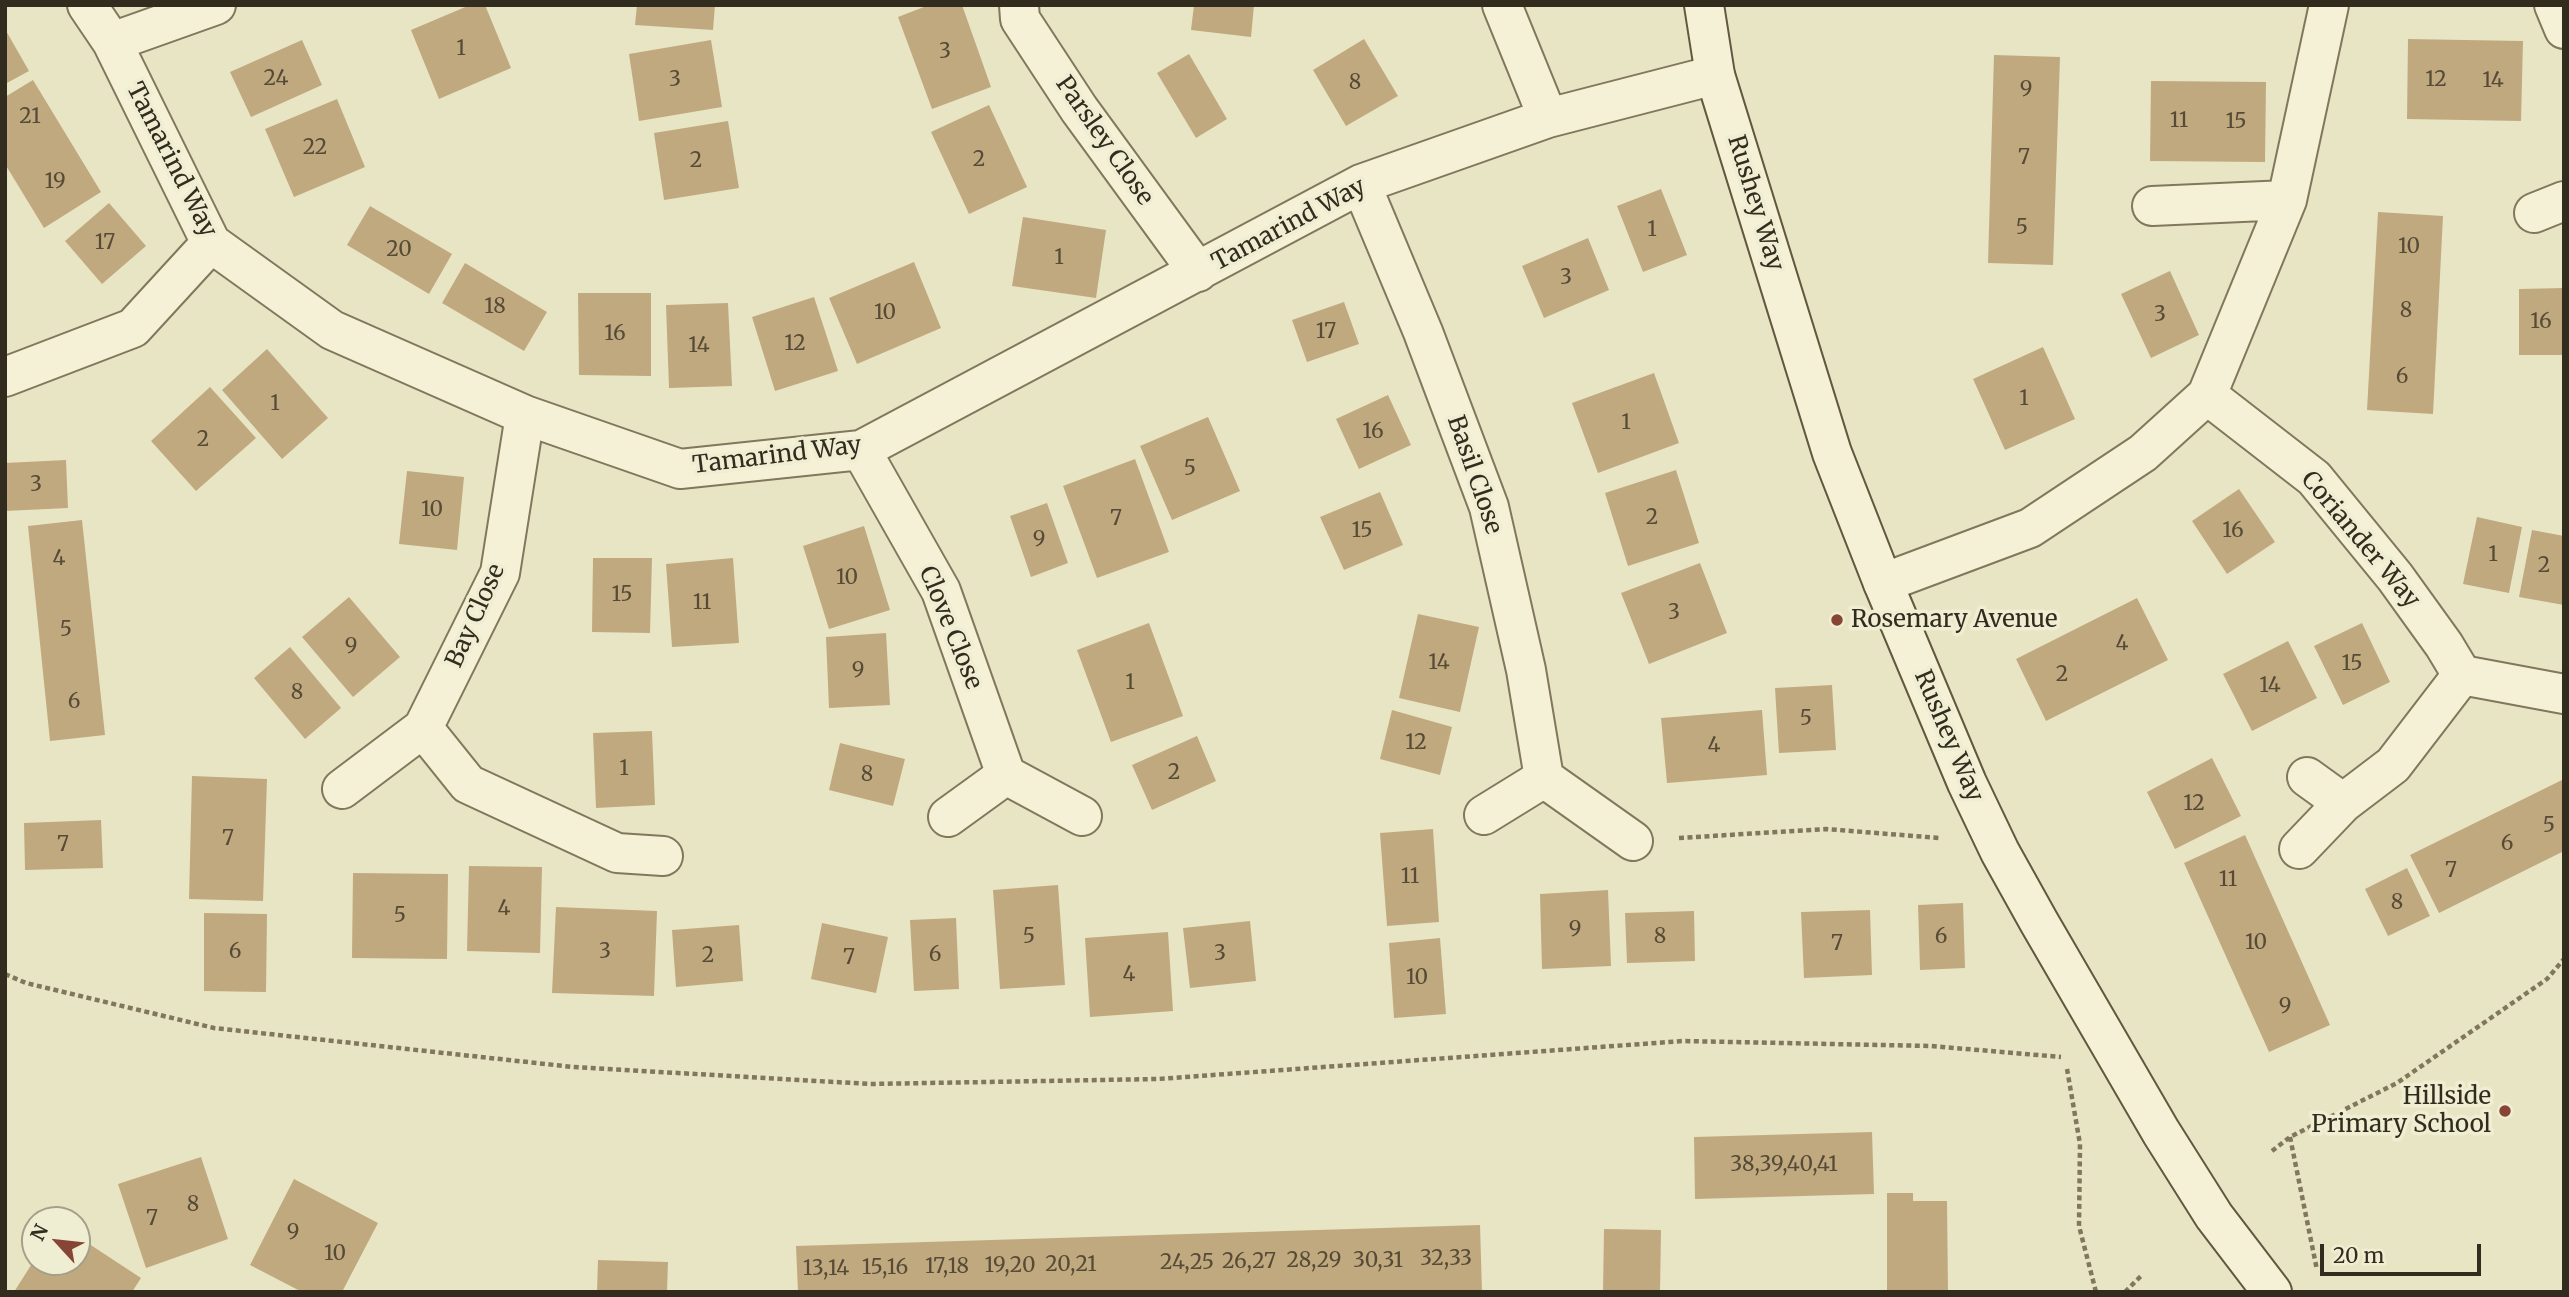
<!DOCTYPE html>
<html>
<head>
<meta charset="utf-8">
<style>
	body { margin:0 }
	#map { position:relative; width:2569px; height:1297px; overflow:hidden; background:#e8e5c4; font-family:Merriweather,serif }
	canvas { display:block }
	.frame { position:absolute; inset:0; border:7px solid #322c1f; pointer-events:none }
	.north { position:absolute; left:21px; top:1206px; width:70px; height:70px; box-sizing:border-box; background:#f0eed2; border:2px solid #a4a08a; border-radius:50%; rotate:297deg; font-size:19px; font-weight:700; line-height:28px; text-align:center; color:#322c1f }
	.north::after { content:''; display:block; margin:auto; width:24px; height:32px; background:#874635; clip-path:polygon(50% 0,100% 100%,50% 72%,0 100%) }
	.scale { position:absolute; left:2320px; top:1244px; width:161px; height:32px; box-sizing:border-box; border:4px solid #322c1f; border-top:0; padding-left:9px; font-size:21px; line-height:24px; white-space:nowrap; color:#322c1f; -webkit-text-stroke:5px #f0eed2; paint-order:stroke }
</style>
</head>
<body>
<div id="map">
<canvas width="2569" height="1297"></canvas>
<div class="frame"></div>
<div class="north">N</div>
<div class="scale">20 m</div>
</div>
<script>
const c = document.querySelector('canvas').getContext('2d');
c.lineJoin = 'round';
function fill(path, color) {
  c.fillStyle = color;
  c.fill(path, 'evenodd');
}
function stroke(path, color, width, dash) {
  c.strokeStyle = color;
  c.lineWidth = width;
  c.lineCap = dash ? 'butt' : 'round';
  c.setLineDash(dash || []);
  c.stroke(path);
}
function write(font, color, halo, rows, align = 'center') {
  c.font = font + ' Merriweather,serif';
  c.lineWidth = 7;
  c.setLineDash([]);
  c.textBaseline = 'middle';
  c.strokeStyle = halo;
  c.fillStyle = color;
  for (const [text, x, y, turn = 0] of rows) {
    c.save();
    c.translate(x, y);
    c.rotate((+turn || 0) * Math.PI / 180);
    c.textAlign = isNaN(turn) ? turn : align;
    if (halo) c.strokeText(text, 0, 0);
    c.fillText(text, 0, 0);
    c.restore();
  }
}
fill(new Path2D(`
	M470 5H485L511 68 439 99 411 30Z
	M637 5H715L713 30 635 25Z
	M929 5H962L991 87 932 109 898 17Z
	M1194 5H1254L1251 37 1191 30Z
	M5 29 29 71 5 84Z
	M1364 39 1398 96 1346 126 1313 70Z
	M2408 39 2523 41 2521 121 2407 119Z
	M302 40 322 85 251 117 230 72Z
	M711 40 722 107 639 121 629 54Z
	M1189 54 1227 119 1196 138 1157 73Z
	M1994 55 2060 57 2053 265 1988 263Z
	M33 80 101 192 44 228 5 164V97Z
	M2151 81 2266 82 2265 162 2150 161Z
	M337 99 365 167 294 197 265 129Z
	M989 105 1027 187 969 214 931 132Z
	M728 121 739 188 664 200 654 133Z
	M1661 189 1687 255 1643 272 1617 206Z
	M109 203 146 246 102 284 65 241Z
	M370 206 452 254 429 294 347 245Z
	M2378 212 2443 216 2433 414 2367 410Z
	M1023 217 1106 230 1096 298 1012 286Z
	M1588 238 1609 290 1544 318 1522 266Z
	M914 262 941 328 857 364 829 298Z
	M465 263 547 312 524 351 442 303Z
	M2170 271 2199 335 2151 358 2121 294Z
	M2564 288V355H2519V289Z
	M578 293H651V376L579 375Z
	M814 297 838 371 775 391 752 317Z
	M1344 302 1359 344 1307 362 1292 320Z
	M728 303 732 386 669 388 666 305Z
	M2043 347 2075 419 2005 450 1973 379Z
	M267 349 328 418 282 459 222 390Z
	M1654 373 1679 443 1598 473 1572 403Z
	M210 387 256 438 196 491 151 441Z
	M1388 395 1411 445 1359 469 1336 419Z
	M1208 417 1240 491 1172 520 1140 446Z
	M1135 459 1169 552 1097 578 1063 486Z
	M66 460 68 508 5 511V463Z
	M1676 470 1699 543 1628 566 1605 493Z
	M407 471 464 477 457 550 399 544Z
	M2239 489 2275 542 2227 574 2192 521Z
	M1380 492 1403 545 1344 570 1320 517Z
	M1047 503 1068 563 1031 577 1010 516Z
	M2477 517 2522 527 2509 593 2463 584Z
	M82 520 105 735 50 741 28 526Z
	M864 526 890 610 829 629 803 546Z
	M2532 530 2564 536V605L2519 597Z
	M593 558H652L650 633 592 632Z
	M733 558 739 643 672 647 666 564Z
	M1700 563 1727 633 1649 664 1621 593Z
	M349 597 400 657 353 697 302 637Z
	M2137 598 2168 660 2046 721 2016 659Z
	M1418 614 1479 627 1460 712 1399 698Z
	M1149 623 1183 716 1111 742 1077 650Z
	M2362 623 2390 682 2343 705 2314 646Z
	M886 633 890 705 829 708 826 637Z
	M2288 641 2317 698 2252 731 2223 674Z
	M290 647 341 708 305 739 254 678Z
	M1832 685 1836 750 1779 753 1775 688Z
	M1392 710 1452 727 1440 775 1380 759Z
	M1762 710 1767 775 1667 783 1661 718Z
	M652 731 655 805 596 808 593 733Z
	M1197 736 1216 781 1152 810 1132 765Z
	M840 743 905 759 893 806 829 790Z
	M2212 758 2241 816 2175 849 2147 792Z
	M192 776 267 779 263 901 189 899Z
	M2564 779V851L2439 913 2410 855Z
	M101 820 103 868 25 870 24 823Z
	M1433 829 1439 922 1387 926 1380 833Z
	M2245 835 2330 1025 2269 1052 2184 863Z
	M469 866 542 867 540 953 467 951Z
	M2407 868 2430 916 2388 936 2365 889Z
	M353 873 448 874 447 959 352 958Z
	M1058 885 1065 985 1000 989 993 890Z
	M1608 890 1611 966 1542 969 1540 894Z
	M1963 903 1965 968 1920 970 1918 905Z
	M556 907 657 911 654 996 552 993Z
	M1870 910 1872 975 1804 978 1801 912Z
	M1694 911 1695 961 1627 963 1625 913Z
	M204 913 267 914 266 992 204 991Z
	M956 918 959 989 914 991 910 920Z
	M1250 921 1256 981 1190 988 1183 928Z
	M822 923 888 937 876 993 811 979Z
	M739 925 743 981 676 987 672 930Z
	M1168 932 1173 1011 1090 1017 1085 938Z
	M1440 938 1446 1014 1394 1018 1389 943Z
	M1872 1132 1874 1194 1695 1199 1694 1137Z
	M201 1157 228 1239 146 1268 118 1184Z
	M294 1179 378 1223 342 1292H302L250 1265Z
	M1887 1193H1913V1201H1947L1948 1292H1887Z
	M1480 1225 1482 1292H798L796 1246Z
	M1604 1229 1661 1230 1660 1292H1603Z
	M77 1236 141 1278 132 1292H14L33 1262H77Z
	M598 1260 668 1262 667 1292H597Z`), '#c1a97f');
const street = new Path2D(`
	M87 5 112 42 211 243 332 330 525 415 680 469 861 450 1361 184 1548 118 1715 75
	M1019 5 1020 19 1079 109 1198 272
	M1502 5 1548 118
	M2554 5 2564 29
	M112 42 216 5
	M1361 184 1423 332 1489 507 1526 670 1544 778 1633 841
	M2152 206 2287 200
	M2534 213 2564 201
	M5 377 133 328 211 243
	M2207 395 2314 478 2395 577 2444 645 2462 675 2393 765 2343 803 2299 849
	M861 450 941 591 1006 775 948 817
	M1883 583 2030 528 2143 453 2207 395 2287 200 2329 5
	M2462 675 2564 694
	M423 728 468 784 617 853 663 856
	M1006 775 1082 816
	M2307 777 2343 803
	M342 789 423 728 500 573 525 415
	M1484 815 1544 778`);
const secondary = new Path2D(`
	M1704 5 1715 75 1832 453 1883 583 1967 783 2000 852 2039 922 2161 1132 2214 1216 2272 1292`);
stroke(street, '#80775d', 42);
stroke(secondary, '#625840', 42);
stroke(new Path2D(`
	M1679 838 1826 829 1939 838
	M5 974 26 983 214 1028 573 1067 870 1084 1158 1079 1683 1041 1931 1046 2061 1057
	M2067 1069 2080 1144 2079 1226 2096 1292
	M2290 1137 2317 1270
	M2272 1151 2290 1137 2397 1083 2547 979 2564 959
	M2125 1292 2142 1275`), '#80775d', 4.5, [5, 3.5]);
stroke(street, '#f4f1d6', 38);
stroke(secondary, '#f4f1d6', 38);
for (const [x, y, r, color] of [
	[1837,620,7,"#874635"],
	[2505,1111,7,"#874635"]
]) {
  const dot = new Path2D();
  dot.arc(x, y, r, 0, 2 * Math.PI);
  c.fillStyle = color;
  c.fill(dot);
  stroke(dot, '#f0eed2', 2.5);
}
write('21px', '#564b37', null, [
	["1",461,49],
	["3",945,52],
	["24",276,79],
	["3",675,80],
	["12",2436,80],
	["14",2493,81],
	["8",1355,83],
	["9",2026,90],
	["21",30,117],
	["11",2179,121],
	["15",2236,122],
	["22",315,148],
	["7",2024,158],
	["2",979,160],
	["2",696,161],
	["19",55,182],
	["5",2022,228],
	["1",1652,230],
	["17",105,243],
	["10",2409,247],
	["20",399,250],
	["1",1059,258],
	["3",1566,278],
	["18",495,307],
	["8",2406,311],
	["10",885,313],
	["3",2160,315],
	["16",2541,322],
	["17",1326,332],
	["16",615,334],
	["12",795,344],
	["14",699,346],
	["6",2402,377],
	["1",2024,399],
	["1",275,404],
	["1",1626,423],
	["16",1373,432],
	["2",203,440],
	["5",1190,469],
	["3",36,485],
	["10",432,510],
	["2",1652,518],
	["7",1116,519],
	["15",1362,531],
	["16",2233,531],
	["9",1039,540],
	["1",2493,555],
	["4",59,559],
	["2",2544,566],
	["10",847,578],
	["15",622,595],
	["11",702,603],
	["3",1674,613],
	["5",66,630],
	["4",2122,644],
	["9",351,647],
	["14",1439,663],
	["15",2352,664],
	["9",858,671],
	["2",2062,675],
	["1",1130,683],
	["14",2270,686],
	["8",297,693],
	["6",74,702],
	["5",1806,719],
	["12",1416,743],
	["4",1714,746],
	["1",624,769],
	["2",1174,773],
	["8",867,775],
	["12",2194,804],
	["5",2549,826],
	["7",228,839],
	["6",2507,844],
	["7",63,845],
	["7",2451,871],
	["11",1410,877],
	["11",2228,880],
	["8",2397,903],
	["4",504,909],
	["5",400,916],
	["9",1575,930],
	["5",1029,937],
	["8",1660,937],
	["6",1941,937],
	["10",2256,943],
	["7",1837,944],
	["6",235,952],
	["3",605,952],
	["3",1220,954],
	["6",935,955],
	["2",708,956],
	["7",849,958],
	["4",1129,975],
	["10",1417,978],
	["9",2285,1007],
	["38,39,40,41",1784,1165],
	["8",193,1205],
	["7",152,1219],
	["9",293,1233],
	["10",335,1254],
	["32,33",1446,1259],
	["28,29",1314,1261],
	["30,31",1378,1261],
	["26,27",1249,1262],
	["24,25",1187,1263],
	["20,21",1071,1265],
	["19,20",1010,1266],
	["17,18",947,1267],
	["15,16",885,1268],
	["13,14",826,1269]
]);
write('24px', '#322c1f', '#f0eed2', [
	["Parsley Close",1104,141,55],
	["Tamarind Way",171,160,63],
	["Rushey Way",1755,203,73],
	["Tamarind Way",1289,225,-28],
	["Tamarind Way",777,456,-7],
	["Basil Close",1474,475,71],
	["Coriander Way",2360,540,50],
	["Bay Close",476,616,-66],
	["Clove Close",950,628,68],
	["Rushey Way",1948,736,67]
]);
write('24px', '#322c1f', '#f0eed2', [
	["Rosemary Avenue",1851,620],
	["Hillside",2491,1097,"right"],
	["Primary School",2491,1125,"right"]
], 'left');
</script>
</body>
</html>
